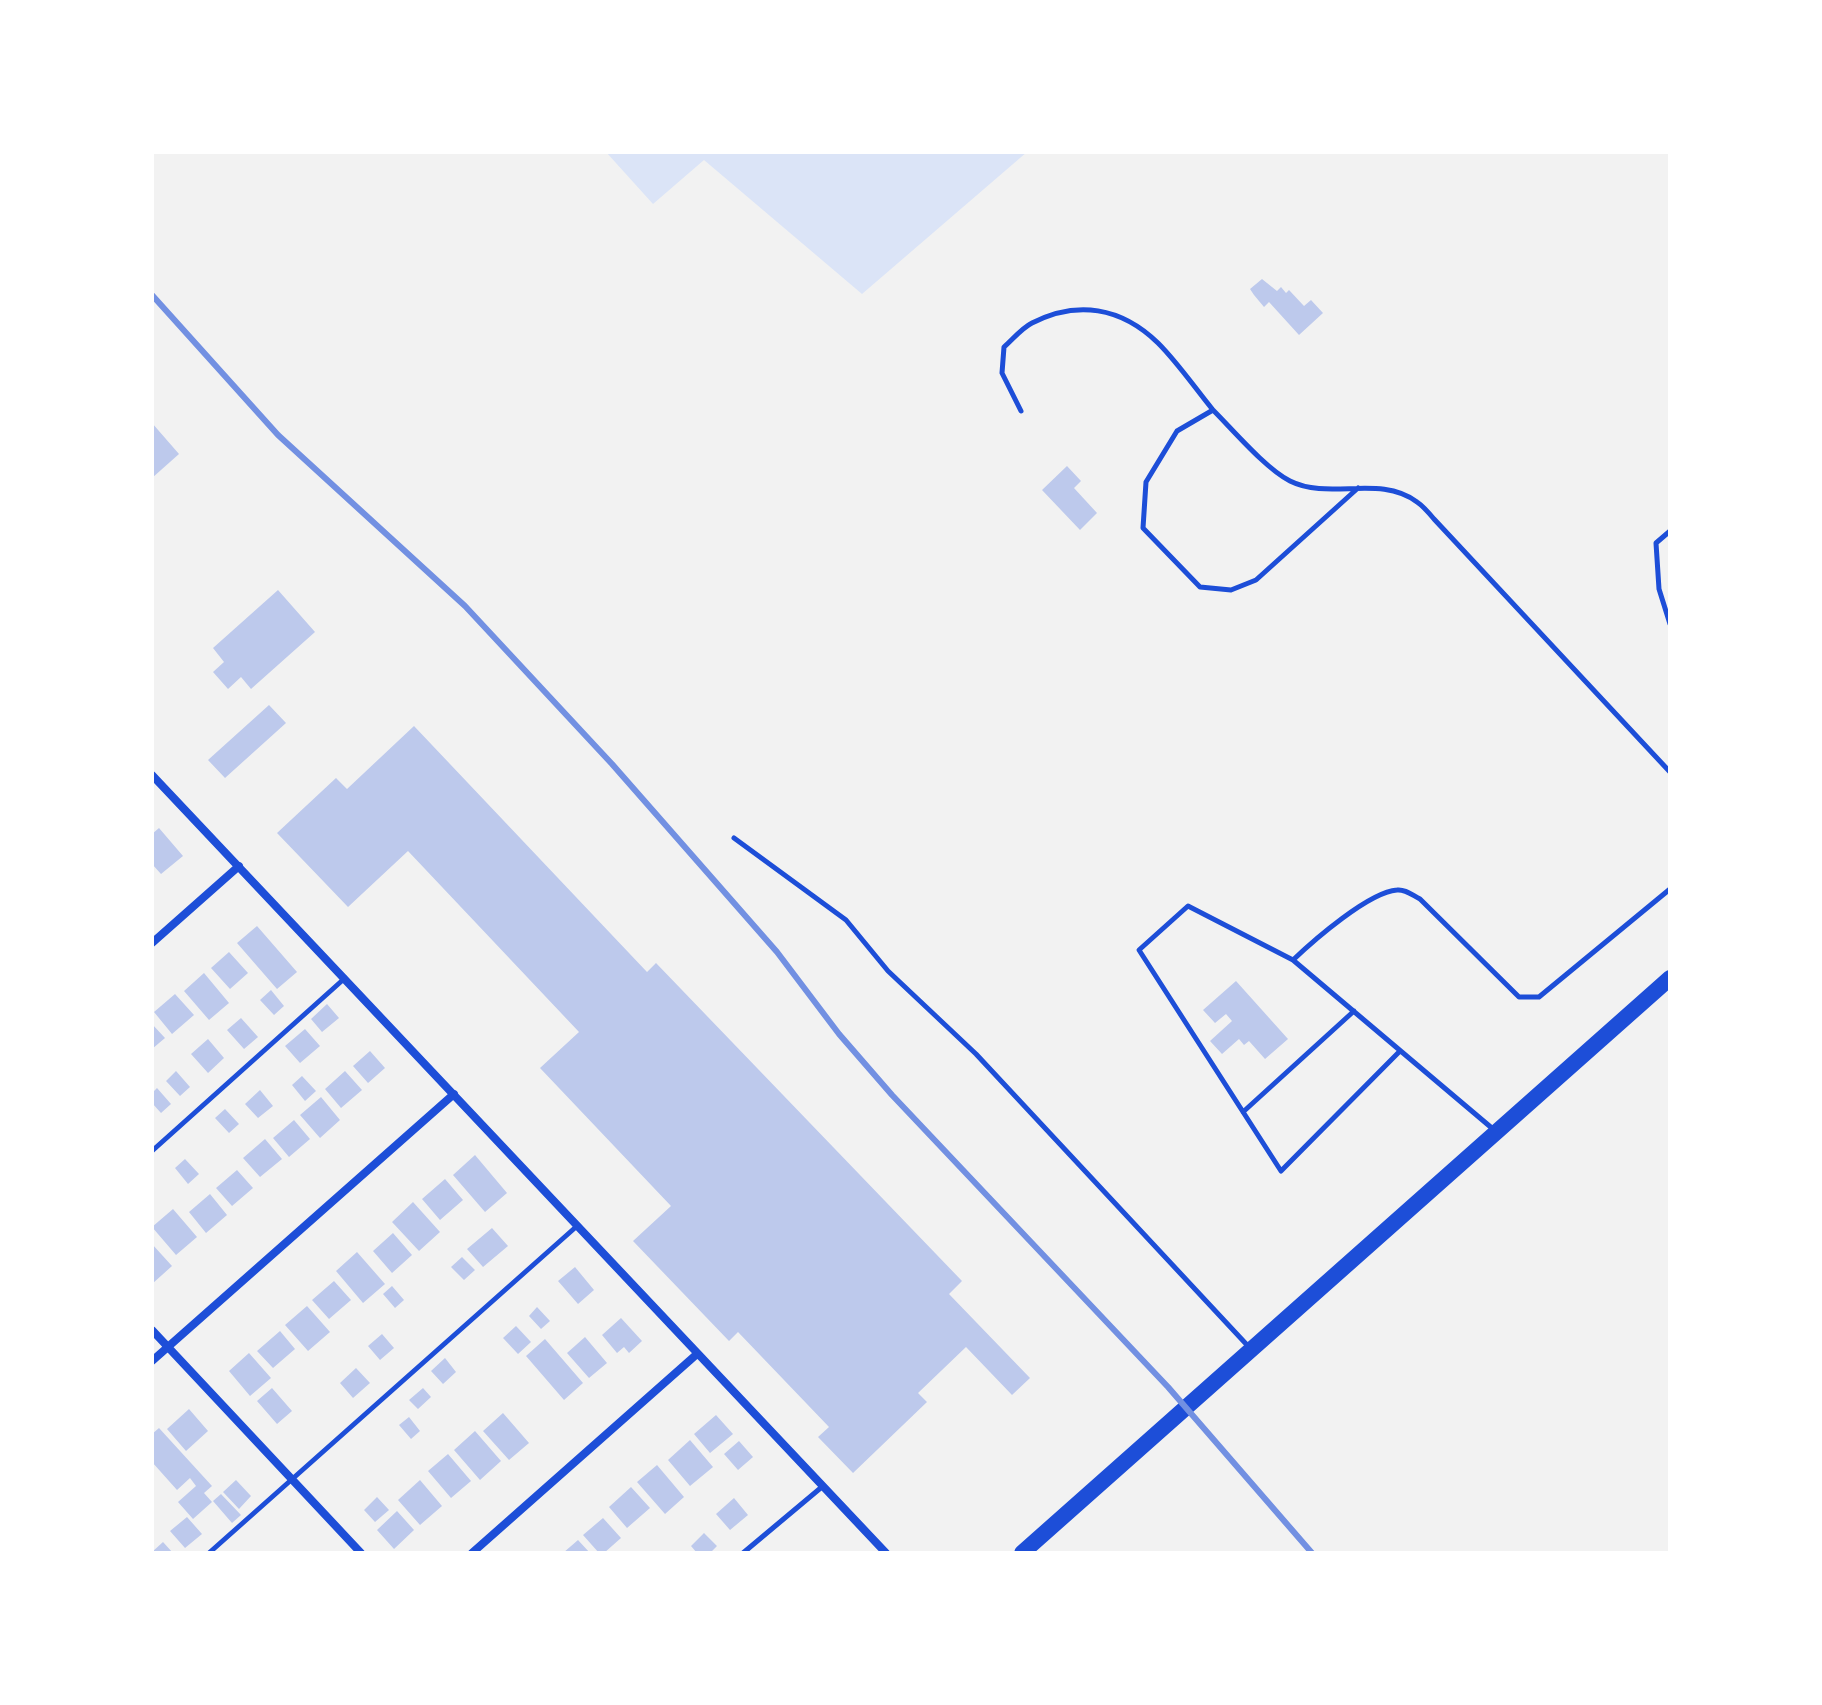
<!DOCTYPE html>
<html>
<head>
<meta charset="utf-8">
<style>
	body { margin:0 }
	#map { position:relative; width:1822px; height:1705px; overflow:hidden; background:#f2f2f2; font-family:"Space Grotesk",sans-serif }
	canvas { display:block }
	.frame { position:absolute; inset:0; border:154px solid #fff; pointer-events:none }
</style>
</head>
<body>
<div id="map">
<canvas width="1822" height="1705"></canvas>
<div class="frame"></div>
</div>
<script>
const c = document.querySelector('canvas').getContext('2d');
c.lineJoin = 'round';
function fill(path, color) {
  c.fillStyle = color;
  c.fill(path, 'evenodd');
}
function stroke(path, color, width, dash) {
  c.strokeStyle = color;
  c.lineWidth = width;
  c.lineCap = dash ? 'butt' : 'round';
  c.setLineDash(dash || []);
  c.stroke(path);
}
fill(new Path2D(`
	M606 152H1027L862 294 704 160 653 204Z`), '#dbe4f7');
fill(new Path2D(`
	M1262 279 1277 291 1281 287 1286 293 1289 290 1304 306 1311 300 1323 313 1299 335 1269 302 1264 307 1254 295 1250 289Z
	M152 423 179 454 152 478Z
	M1067 466 1081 481 1074 488 1097 513 1080 530 1042 490Z
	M278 590 315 632 251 689 241 677 228 689 213 672 224 662 213 648Z
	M269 705 286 723 225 778 208 760Z
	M414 726 647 972 656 963 962 1281 949 1294 1030 1378 1012 1395 966 1347 918 1393 927 1402 853 1473 818 1437 829 1427 738 1332 729 1341 633 1241 671 1206 540 1068 579 1032 408 851 348 907 277 833 336 778 347 789Z
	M159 828 183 856 161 874 152 864V834Z
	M257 926 297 972 277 989 237 943Z
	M229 952 248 973 230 989 211 968Z
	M204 973 229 1003 209 1020 184 991Z
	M1236 981 1288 1039 1265 1059 1249 1041 1244 1045 1239 1039 1222 1054 1210 1041 1232 1021 1226 1014 1215 1023 1203 1010Z
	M271 990 284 1006 274 1015 260 1000Z
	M175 994 194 1015 172 1034 154 1012Z
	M327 1004 339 1018 322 1032 311 1019Z
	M241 1018 258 1037 244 1049 227 1030Z
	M152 1024 165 1038 152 1049Z
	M305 1029 320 1046 300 1063 285 1046Z
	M208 1039 224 1058 208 1073 191 1054Z
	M370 1051 385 1068 368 1083 353 1066Z
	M176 1071 190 1087 180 1096 166 1081Z
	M345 1071 362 1090 341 1108 325 1089Z
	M302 1076 316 1091 305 1101 292 1085Z
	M157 1088 171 1104 161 1113 152 1103V1093Z
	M260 1090 273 1106 258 1118 245 1104Z
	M321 1097 340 1120 320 1138 300 1115Z
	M225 1109 239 1124 229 1133 215 1118Z
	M294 1120 310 1139 289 1157 273 1138Z
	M265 1139 282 1159 260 1177 243 1158Z
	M475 1155 507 1193 485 1212 453 1175Z
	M185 1159 199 1174 188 1184 175 1168Z
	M237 1170 253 1188 232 1206 216 1188Z
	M445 1179 463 1200 440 1220 422 1199Z
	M210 1194 227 1215 206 1233 189 1212Z
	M413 1202 440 1232 419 1251 392 1222Z
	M173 1209 197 1237 176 1255 152 1227Z
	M492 1228 508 1246 483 1267 467 1249Z
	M393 1233 412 1255 392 1273 373 1251Z
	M152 1244 172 1266 152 1284Z
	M357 1252 385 1284 363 1303 336 1271Z
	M462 1257 475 1270 464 1280 451 1267Z
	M575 1267 594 1290 578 1304 558 1281Z
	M334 1281 351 1300 329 1319 312 1300Z
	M392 1286 404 1300 395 1308 383 1294Z
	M307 1306 330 1332 308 1351 285 1325Z
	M537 1307 550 1321 541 1329 529 1316Z
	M621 1318 642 1341 629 1353 624 1347 617 1353 602 1335Z
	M516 1326 531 1342 518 1354 503 1338Z
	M280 1331 295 1349 273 1368 257 1351Z
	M382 1334 394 1348 380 1360 368 1346Z
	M585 1337 607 1363 589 1378 567 1353Z
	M545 1339 583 1383 564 1400 526 1356Z
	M249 1353 271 1378 250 1396 229 1371Z
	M445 1358 456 1372 443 1384 431 1371Z
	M356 1368 370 1383 353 1398 340 1383Z
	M272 1388 292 1411 277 1424 257 1401Z
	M423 1388 431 1397 418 1409 409 1400Z
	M189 1409 208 1431 186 1451 167 1429Z
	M503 1413 529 1443 509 1460 483 1431Z
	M716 1415 733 1434 710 1453 694 1434Z
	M409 1417 420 1431 411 1439 399 1425Z
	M159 1428 212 1486 204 1493 212 1502 193 1519 178 1502 196 1486 190 1478 177 1490 152 1462V1434Z
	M475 1431 501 1461 480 1480 454 1450Z
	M690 1440 713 1467 690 1486 668 1460Z
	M739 1441 753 1457 738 1470 724 1454Z
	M448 1454 471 1481 451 1498 428 1471Z
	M657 1465 684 1497 665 1514 637 1482Z
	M236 1480 251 1496 239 1509 223 1492Z
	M420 1480 442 1506 420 1525 398 1500Z
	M631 1487 650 1508 627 1528 609 1507Z
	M221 1494 241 1515 232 1523 213 1501Z
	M377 1497 389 1510 375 1522 364 1510Z
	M734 1498 748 1515 730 1530 716 1514Z
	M397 1511 414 1530 394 1549 377 1530Z
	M187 1517 202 1534 185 1548 170 1531Z
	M603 1518 621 1538 604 1553H599L583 1535Z
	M704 1533 717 1546 710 1553H697L691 1546Z
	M578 1540 590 1553H563Z
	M163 1542 173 1553H152V1552Z`), '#bdc9ec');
stroke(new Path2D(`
	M1021 411 1002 373 1004 347C1013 339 1022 328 1032 323 1077 300 1121 307 1158 343 1178 363 1195 388 1213 410
	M1358 488 1256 580 1231 590 1200 587 1143 528 1146 482 1177 431 1213 410C1233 430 1266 469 1290 481 1330 501 1379 474 1417 502 1423 506 1429 513 1434 519L1670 772
	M1670 531 1656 543 1659 589 1670 624
	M734 838 846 920 888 971 976 1054 1248 1346
	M1293 960 1493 1129
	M1400 1051 1281 1171 1139 950 1188 906 1293 960C1314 940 1369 892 1397 890 1405 889 1412 895 1420 899L1519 997H1539L1670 889
	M1243 1112 1354 1011
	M152 1151 345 978
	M209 1553 577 1226
	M743 1553 823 1486`), '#1d4ed8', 5);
stroke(new Path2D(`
	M152 775 886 1553
	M152 943 239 866
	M152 1330 361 1553
	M152 1361 454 1094
	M472 1553 697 1354`), '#1d4ed8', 8);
stroke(new Path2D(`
	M1022 1553 1670 978`), '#1d4ed8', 16);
stroke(new Path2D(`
	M152 295 278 435 465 606 612 764 777 952 839 1034 892 1095 1168 1387 1312 1553`), '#7290e2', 6);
</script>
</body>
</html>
